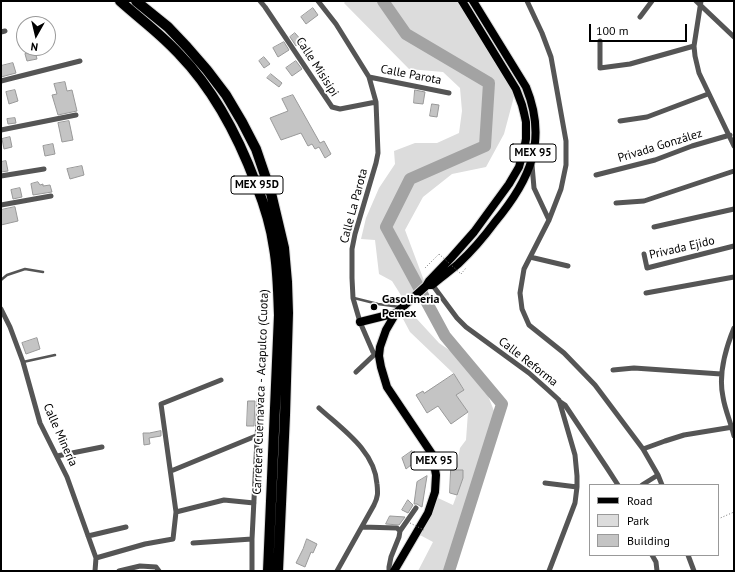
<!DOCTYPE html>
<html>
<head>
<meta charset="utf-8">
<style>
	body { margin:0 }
	#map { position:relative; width:735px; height:572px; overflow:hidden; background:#fff; font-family:"PT Sans",sans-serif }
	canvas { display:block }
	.frame { position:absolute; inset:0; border:2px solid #000; pointer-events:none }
	.legend { position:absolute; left:589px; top:484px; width:130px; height:72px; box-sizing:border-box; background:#fff; border:1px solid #999; margin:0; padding:5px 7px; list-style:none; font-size:12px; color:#000 }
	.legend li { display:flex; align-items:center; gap:8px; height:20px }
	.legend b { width:20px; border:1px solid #999 }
	.north { position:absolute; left:16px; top:16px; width:40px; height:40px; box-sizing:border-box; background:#fff; border:1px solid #999; border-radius:50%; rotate:188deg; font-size:11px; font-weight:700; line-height:16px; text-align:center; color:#000 }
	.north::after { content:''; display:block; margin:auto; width:14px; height:18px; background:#000; clip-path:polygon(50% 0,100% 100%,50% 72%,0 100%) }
	.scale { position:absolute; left:589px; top:24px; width:98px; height:18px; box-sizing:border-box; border:2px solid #000; border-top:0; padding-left:5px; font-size:12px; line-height:14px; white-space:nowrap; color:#000; -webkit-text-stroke:3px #fff; paint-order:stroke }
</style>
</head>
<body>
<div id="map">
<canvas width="735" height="572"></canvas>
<div class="frame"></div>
<ul class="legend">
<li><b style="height:5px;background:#000"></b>Road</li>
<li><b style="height:11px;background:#dcdcdc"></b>Park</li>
<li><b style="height:11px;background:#c4c4c4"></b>Building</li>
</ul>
<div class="north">N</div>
<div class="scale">100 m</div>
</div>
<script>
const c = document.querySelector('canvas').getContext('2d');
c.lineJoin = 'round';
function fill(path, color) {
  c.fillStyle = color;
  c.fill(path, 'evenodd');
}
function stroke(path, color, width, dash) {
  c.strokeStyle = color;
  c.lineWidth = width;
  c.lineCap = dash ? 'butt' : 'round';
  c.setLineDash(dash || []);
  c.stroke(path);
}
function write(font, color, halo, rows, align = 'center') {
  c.font = font + ' "PT Sans",sans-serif';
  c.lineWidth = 3.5;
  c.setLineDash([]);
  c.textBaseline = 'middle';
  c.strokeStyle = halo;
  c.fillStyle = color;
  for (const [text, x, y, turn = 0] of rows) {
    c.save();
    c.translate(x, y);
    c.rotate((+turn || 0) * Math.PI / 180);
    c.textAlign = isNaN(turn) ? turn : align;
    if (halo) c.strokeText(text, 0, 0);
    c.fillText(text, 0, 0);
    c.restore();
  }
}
fill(new Path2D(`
	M346 1H462L516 89 504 134 486 167 452 174 423 197 405 230 426 286 409 308 416 318 439 343 465 361 485 388 496 416 493 443 452 547 445 571H418L433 542 420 535 438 498 453 505 463 478V471L456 470 460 448 466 440 468 412 456 395 464 389 454 374 410 332 402 317 409 308 392 281 379 274 375 240 361 239 366 218 379 188 395 164 394 151 415 143H437L459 133 462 111 460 88 443 72 409 69 344 3Z`), '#dcdcdc');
stroke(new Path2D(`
	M383 1 406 34 489 83 485 146 410 179 386 227 445 336 502 404 449 571`), '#a3a3a3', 12);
const building = new Path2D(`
	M313 8 318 15 306 24 301 17Z
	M295 33 302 41 296 46 290 37Z
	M284 42 289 50 278 57 273 48Z
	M35 51 37 59 27 61 25 54Z
	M264 57 270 64 264 68 259 61Z
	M296 61 302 69 292 76 286 68Z
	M13 63 16 73 1 77V66Z
	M271 74 282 83 279 87 267 78Z
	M65 82 67 91 72 90 77 111 58 115 52 95 57 94 54 84Z
	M15 90 18 101 9 104 6 92Z
	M415 90 425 92 423 104 414 103Z
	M293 95 320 143 324 141 331 154 325 158 319 147 315 149 312 144 308 146 301 133 281 140 270 118 288 111 282 99Z
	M432 104 439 105 437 117 430 116Z
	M15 118 16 123 8 124 7 119Z
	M69 121 73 140 62 142 58 123Z
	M10 137 12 147 4 149 2 139Z
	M53 144 55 154 45 156 43 146Z
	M6 161 8 171 1 172V162Z
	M82 166 84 175 70 179 67 169Z
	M38 182 40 185 43 184V186L50 185 52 192 33 195 31 184Z
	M20 188 22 197 13 199 11 190Z
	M15 207 18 221 1 225V210Z
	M37 338 40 349 26 354 22 343Z
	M454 374 464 390 456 395 468 412 451 424 438 406 427 413 416 395 423 391 424 393Z
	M248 401H255L254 426H247Z
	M161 431V436L149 438 150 444 144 445 143 433H149Z
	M412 451 416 461 406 469 402 458Z
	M451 470H463V478L457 495 450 493Z
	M427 476 422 507 420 506 417 504H414L417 482Z
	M408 500 413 505 408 513 402 510Z
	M390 516 405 517 399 525 386 524Z
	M307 539 317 544 313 553 311 552 305 567 296 563 303 549Z`);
fill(building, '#c4c4c4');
stroke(building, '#999', 1);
const primary = new Path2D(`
	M428 285H432C440 278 450 271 458 264 472 251 484 237 495 222 530 180 548 141 526 87L473 1
	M360 322 396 313
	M394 571 428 513 435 492 436 475 432 454 387 387 381 367 379 356 380 347 386 330 396 313 426 286 429 281 451 258 474 232 509 184 519 167 524 149 526 139V122L524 113 522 105 516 89 462 1`);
const motorway = new Path2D(`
	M120 1C140 19 161 34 179 54 214 90 238 136 256 184 264 204 271 226 274 248 278 270 278 292 279 315L268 571
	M136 1 168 27 187 47 207 70 226 95 242 122 256 149 271 193 284 248 287 282 288 313 285 415 278 571`);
stroke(primary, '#dbdbdb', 10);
stroke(motorway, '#dbdbdb', 12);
stroke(new Path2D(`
	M425 268 439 254
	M461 274 466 268
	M718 519 734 512`), '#777', 1, [1, 2]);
stroke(new Path2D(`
	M1 280 7 275 25 269 43 272
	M354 298 378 304 400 307
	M23 362 55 355`), '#555', 2.5);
stroke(new Path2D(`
	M260 1 265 7 332 107 340 109 376 102
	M318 1 336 24 369 77 376 102 378 153 376 163 355 234 352 249V278L353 298 360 322 373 352 379 356
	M527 1 542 33 551 57 566 141V165L561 189 549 220 524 269 520 293 522 309 529 325 564 353 595 385 643 449 658 475 662 485
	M696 1 734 37
	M701 1 694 46 695 56 699 73 734 146
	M640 17 652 1
	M1 32 5 31
	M600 41V68L630 64 694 46
	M369 77 449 93
	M1 81 80 61
	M620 121 647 117 708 94
	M1 130 76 115
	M532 165 534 188 549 220
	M596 175 655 160 692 146 730 135
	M1 176 44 169
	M616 203 644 201 734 171
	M1 205 51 196
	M654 227 734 209
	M644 254 647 268 734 246
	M530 257 568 266
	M431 283 457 318 466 327 529 373 547 389 559 400 575 455 577 476V487L575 503 549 571
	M646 293 734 277
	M1 309 10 327 23 362 40 423 67 477 96 558 95 571
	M734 328C725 350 718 374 723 397 725 410 731 423 734 436
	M613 370 634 368 721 374
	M356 372 375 354
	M559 401 565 405 607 468 618 485
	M319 408C342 429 375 451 377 484 378 493 378 497 374 505L337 571
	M643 449 665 441 684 435 733 427
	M57 456 102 447
	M171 471 256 436
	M545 483 577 487
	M642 485 658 475
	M176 512 224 500 254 503
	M362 527 397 528 400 531
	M88 536 126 527
	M193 543 252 539
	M652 555 656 562 657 571
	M688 555 694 571
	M96 558 145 544 173 539 176 512 161 404 221 380
	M119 571 140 566 156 567 159 571
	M252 571V539L259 400
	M389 571V567L391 557 399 537 400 531 416 508`), '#555', 5);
stroke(primary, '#000', 8);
stroke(motorway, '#000', 10);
stroke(new Path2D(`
	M439 254 461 274
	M410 523 424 530`), '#777', 1, [1, 2]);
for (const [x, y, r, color] of [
	[374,307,4,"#000"]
]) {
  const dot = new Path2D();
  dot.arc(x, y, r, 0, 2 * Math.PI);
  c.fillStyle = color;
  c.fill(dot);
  stroke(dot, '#fff', 1.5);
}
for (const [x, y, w] of [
	[533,153,46],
	[257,185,52],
	[434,461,46]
]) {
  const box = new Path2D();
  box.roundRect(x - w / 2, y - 9, w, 18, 3);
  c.fillStyle = '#fff';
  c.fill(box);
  stroke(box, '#000', 1);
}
write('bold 11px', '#000', null, [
	["MEX 95",533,153],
	["MEX 95D",257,185],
	["MEX 95",434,461]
]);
write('12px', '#000', '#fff', [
	["Calle Misisipi",317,67,57],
	["Calle Parota",411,75,11],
	["Privada González",660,146,-17],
	["Calle La Parota",354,206,-75],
	["Privada Ejido",682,248,-13],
	["Calle Reforma",528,362,38],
	["Carretera Cuernavaca - Acapulco (Cuota)",261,392,-88],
	["Calle Minería",60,435,66]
]);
write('bold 12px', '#000', '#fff', [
	["Gasolineria",382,300],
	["Pemex",382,314]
], 'left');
</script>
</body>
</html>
